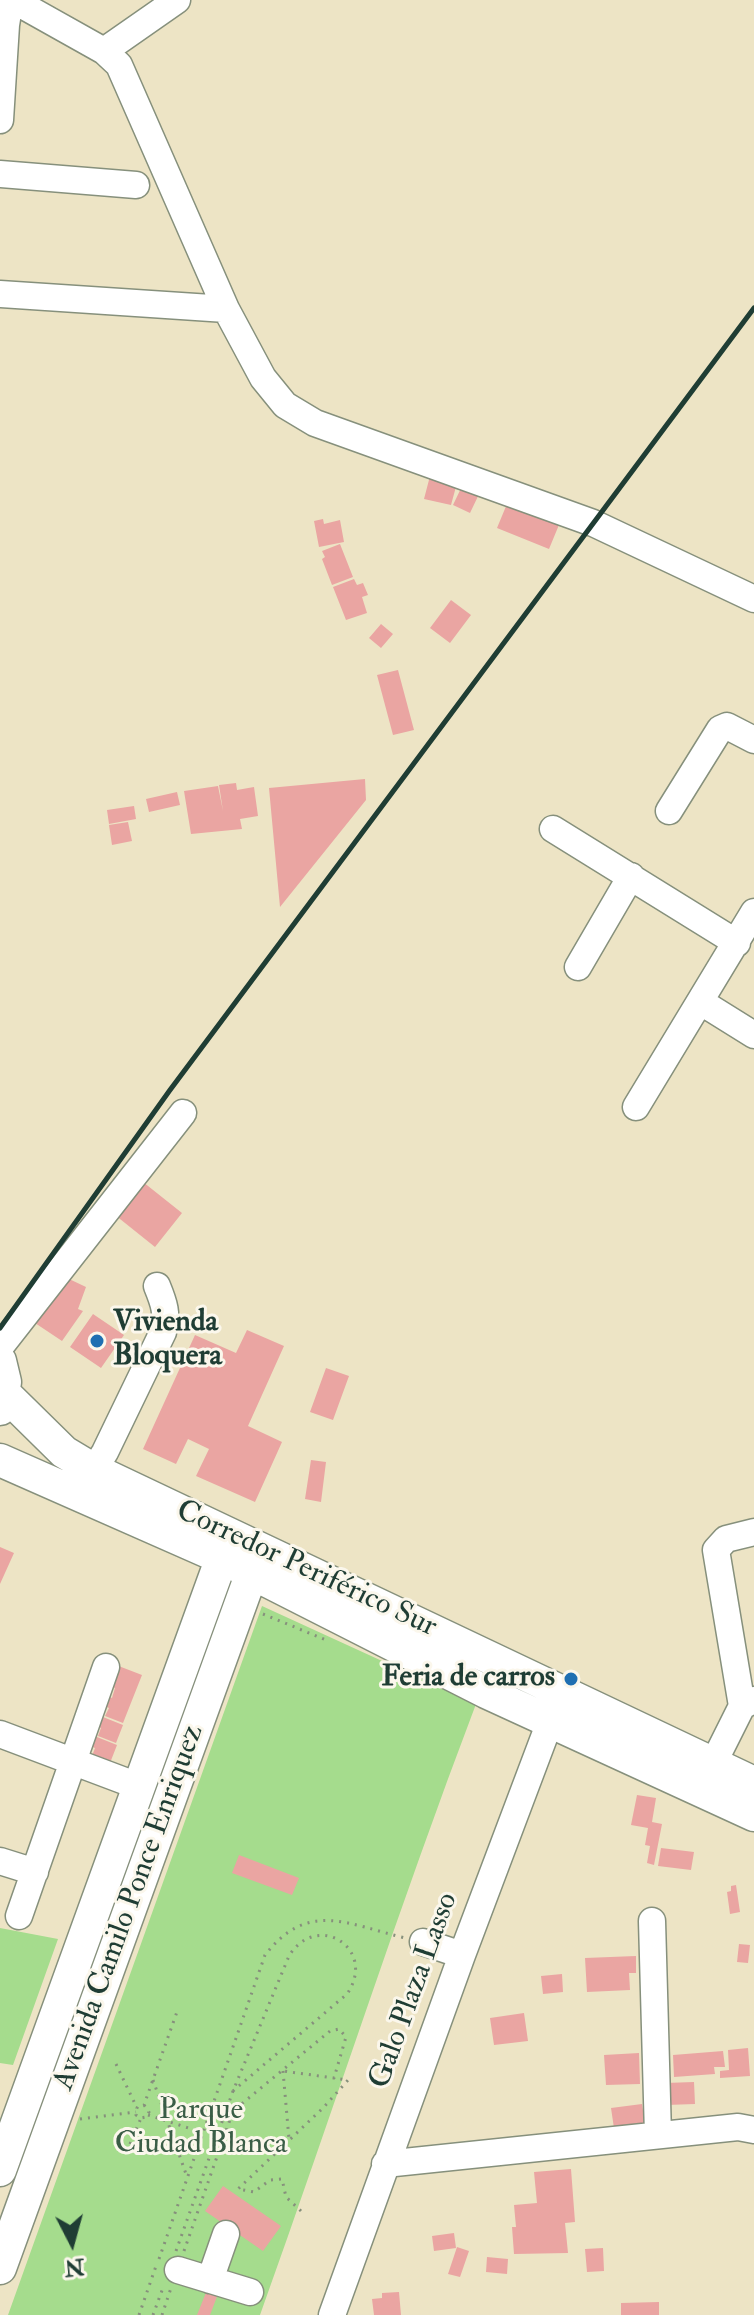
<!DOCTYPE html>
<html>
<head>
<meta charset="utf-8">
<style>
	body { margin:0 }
	#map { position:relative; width:754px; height:2315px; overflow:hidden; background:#ede4c5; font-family:"IM FELL Double Pica",serif }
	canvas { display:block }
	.north { position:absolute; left:32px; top:2203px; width:80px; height:80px; -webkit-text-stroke:6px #fbf7ec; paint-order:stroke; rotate:174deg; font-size:22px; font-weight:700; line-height:32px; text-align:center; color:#1f3d34 }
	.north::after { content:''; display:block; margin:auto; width:28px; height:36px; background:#1f3d34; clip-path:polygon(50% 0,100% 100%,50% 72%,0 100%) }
</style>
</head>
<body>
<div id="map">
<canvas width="754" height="2315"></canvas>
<div class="north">N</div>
</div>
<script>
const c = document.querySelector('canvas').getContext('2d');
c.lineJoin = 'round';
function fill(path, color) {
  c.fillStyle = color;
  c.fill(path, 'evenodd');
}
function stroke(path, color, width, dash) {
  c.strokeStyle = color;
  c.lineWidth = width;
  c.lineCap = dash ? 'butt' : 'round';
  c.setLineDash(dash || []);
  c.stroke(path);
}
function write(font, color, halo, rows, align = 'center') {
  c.font = font + ' "IM FELL Double Pica",serif';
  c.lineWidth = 6;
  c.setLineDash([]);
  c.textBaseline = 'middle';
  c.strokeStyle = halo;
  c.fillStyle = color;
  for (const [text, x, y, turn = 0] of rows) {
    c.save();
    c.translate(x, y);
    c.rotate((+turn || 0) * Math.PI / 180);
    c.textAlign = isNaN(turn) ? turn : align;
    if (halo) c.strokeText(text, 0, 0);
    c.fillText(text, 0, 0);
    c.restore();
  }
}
fill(new Path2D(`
	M262 1606 476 1704C399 1906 333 2112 260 2315H8Z
	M0 1928 58 1939 13 2065 0 2063Z`), '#a5dc8d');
fill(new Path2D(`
	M430 476 457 483 451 505 424 499Z
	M464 482 481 490 470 513 453 505Z
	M509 499 561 520 549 549 497 528Z
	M323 519 324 524 340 520 344 542 319 547 314 521Z
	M340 544 353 577 332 585 322 559 325 557 322 551Z
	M354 579 357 585 363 583 368 595 362 597 367 613 346 620 333 587Z
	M451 600 471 615 450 643 430 628Z
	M381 624 393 634 381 648 369 638Z
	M398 670 414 730 393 735 377 675Z
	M365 779 366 800 280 907 269 788Z
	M236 783 237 790 254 787 258 816 240 819 242 829 191 834 184 791 218 786 223 811 219 785Z
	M177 792 180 805 149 812 146 799Z
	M134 806 136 819 109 824 107 810Z
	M128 822 132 841 112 845 109 825Z
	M143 1182 182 1213 155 1247 115 1215Z
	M67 1278 86 1287 78 1309 83 1311 62 1341 32 1321Z
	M93 1314 124 1335 101 1368 70 1347Z
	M247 1330 284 1346 248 1426 282 1442 255 1502 196 1476 209 1449 188 1439 176 1464 143 1449 195 1335 236 1353Z
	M326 1368 349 1376 333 1420 310 1412Z
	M311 1460 326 1462 321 1502 305 1499Z
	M0 1547 14 1553 0 1584Z
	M116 1665 142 1675 123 1723 105 1716 109 1708 102 1705 105 1695 112 1698 115 1688 109 1686Z
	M98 1715 123 1725 116 1743 98 1736 101 1728 95 1725Z
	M92 1735 117 1745 110 1763 92 1756 95 1748 88 1745Z
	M637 1795 656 1798 652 1822 662 1824 654 1865 647 1863 650 1846 645 1845 648 1828 631 1825Z
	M661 1848 694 1852 691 1870 658 1866Z
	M239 1855 299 1878 292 1895 232 1873Z
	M736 1885 740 1912 730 1914 727 1892 731 1891V1886Z
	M739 1944 750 1945 748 1963 737 1962Z
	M636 1956V1973H629L630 1990 587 1992 585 1958Z
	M562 1974 563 1992 543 1994 541 1976Z
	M524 2013 528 2041 494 2045 490 2018Z
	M748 2048 750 2076 720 2078V2071L729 2070 728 2050Z
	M723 2051 725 2067H714L715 2074 674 2077 673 2055Z
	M639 2053 640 2084 606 2085 604 2055Z
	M694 2082 695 2104 666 2105 665 2083Z
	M642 2104 646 2130 615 2135 611 2108Z
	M571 2169 575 2222 565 2223 568 2253 514 2254 512 2227H516L514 2205 537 2203 534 2172Z
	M223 2186 281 2226 263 2251 205 2211Z
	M454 2233 456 2248 434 2251 432 2236Z
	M457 2247 469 2251 460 2277 448 2274Z
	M603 2248 604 2271 587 2272 585 2249Z
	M487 2257 508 2259 507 2274 486 2272Z
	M207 2290 218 2294 210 2315H197Z
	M399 2292 401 2315H374L372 2299 382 2298V2293Z
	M659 2302V2315H621V2303Z`), '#eaa5a2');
const minor = new Path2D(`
	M13 0 104 51 119 65 226 309 263 378 285 405 315 423 593 523 754 599
	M104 51 177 0
	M0 120 6 25 10 0
	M0 174 136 185
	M0 294 226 309
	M669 811 720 729 727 726 754 740
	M553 829 737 943
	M578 967 631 876
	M701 1002 754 1035
	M636 1107 754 912
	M0 1347 183 1113
	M94 1470 105 1452 163 1332C168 1314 164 1303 157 1286
	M742 1706 716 1550 726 1539 754 1532
	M0 1734 138 1786
	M713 1764 742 1706 754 1700
	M0 1861 35 1872
	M19 1916 106 1667
	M652 1921 658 2135
	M423 1942 462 1955
	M385 2164 738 2127 754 2130
	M178 2270 250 2292
	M210 2280 226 2234
	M332 2315 462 1955 557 1703`);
const major = new Path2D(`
	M0 1361 5 1382 0 1409
	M5 1394 64 1452 94 1470 754 1783
	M0 1460 220 1557 486 1692 754 1815
	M0 2170 229 1538
	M0 2268 259 1553`);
stroke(minor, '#86907c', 29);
stroke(major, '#86907c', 35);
stroke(new Path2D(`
	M263 1614 326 1640
	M116 2064 137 2108
	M283 2071 289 2139
	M153 2080 186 2174
	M144 2105 149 2112 146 2117 141 2118 136 2115V2110L138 2106 144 2105 178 2009
	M148 2115 201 2132
	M80 2119 136 2112
	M130 2144 141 2118
	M301 2211 286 2197 282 2179 270 2180 254 2192 238 2189 324 2107 348 2080 334 2078
	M176 2251 233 2091 289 1956C317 1910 378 1949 347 1994L233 2091
	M184 2251 233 2111 330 2031 339 2029 346 2037 334 2078 283 2071
	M159 2259 265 1955C308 1900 347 1924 405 1938
	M139 2315 156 2266
	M153 2315 164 2285
	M162 2315 171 2288`), '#86907c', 3, [2, 6]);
stroke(minor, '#fff', 26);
stroke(major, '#fff', 32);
stroke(new Path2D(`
	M0 1328 170 1090 754 308`), '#1f3d34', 5);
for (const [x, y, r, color] of [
	[97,1341,8,"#1f6fb2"],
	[571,1679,8,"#1f6fb2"]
]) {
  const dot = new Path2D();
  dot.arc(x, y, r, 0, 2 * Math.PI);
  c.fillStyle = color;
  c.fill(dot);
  stroke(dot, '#fbf7ec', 3);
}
write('bold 30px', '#1f3d34', '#fbf7ec', [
	["Vivienda",113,1324],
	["Bloquera",113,1358],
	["Feria de carros",555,1679,"right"]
], 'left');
write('30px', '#1f3d34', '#fbf7ec', [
	["Corredor Periférico Sur",306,1570,25],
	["Avenida Camilo Ponce Enriquez",130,1908,-70],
	["Galo Plaza Lasso",415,1991,-70]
]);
write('30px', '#3a5d46', '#fbf7ec', [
	["Parque",201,2112],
	["Ciudad Blanca",201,2146]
]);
</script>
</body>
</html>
